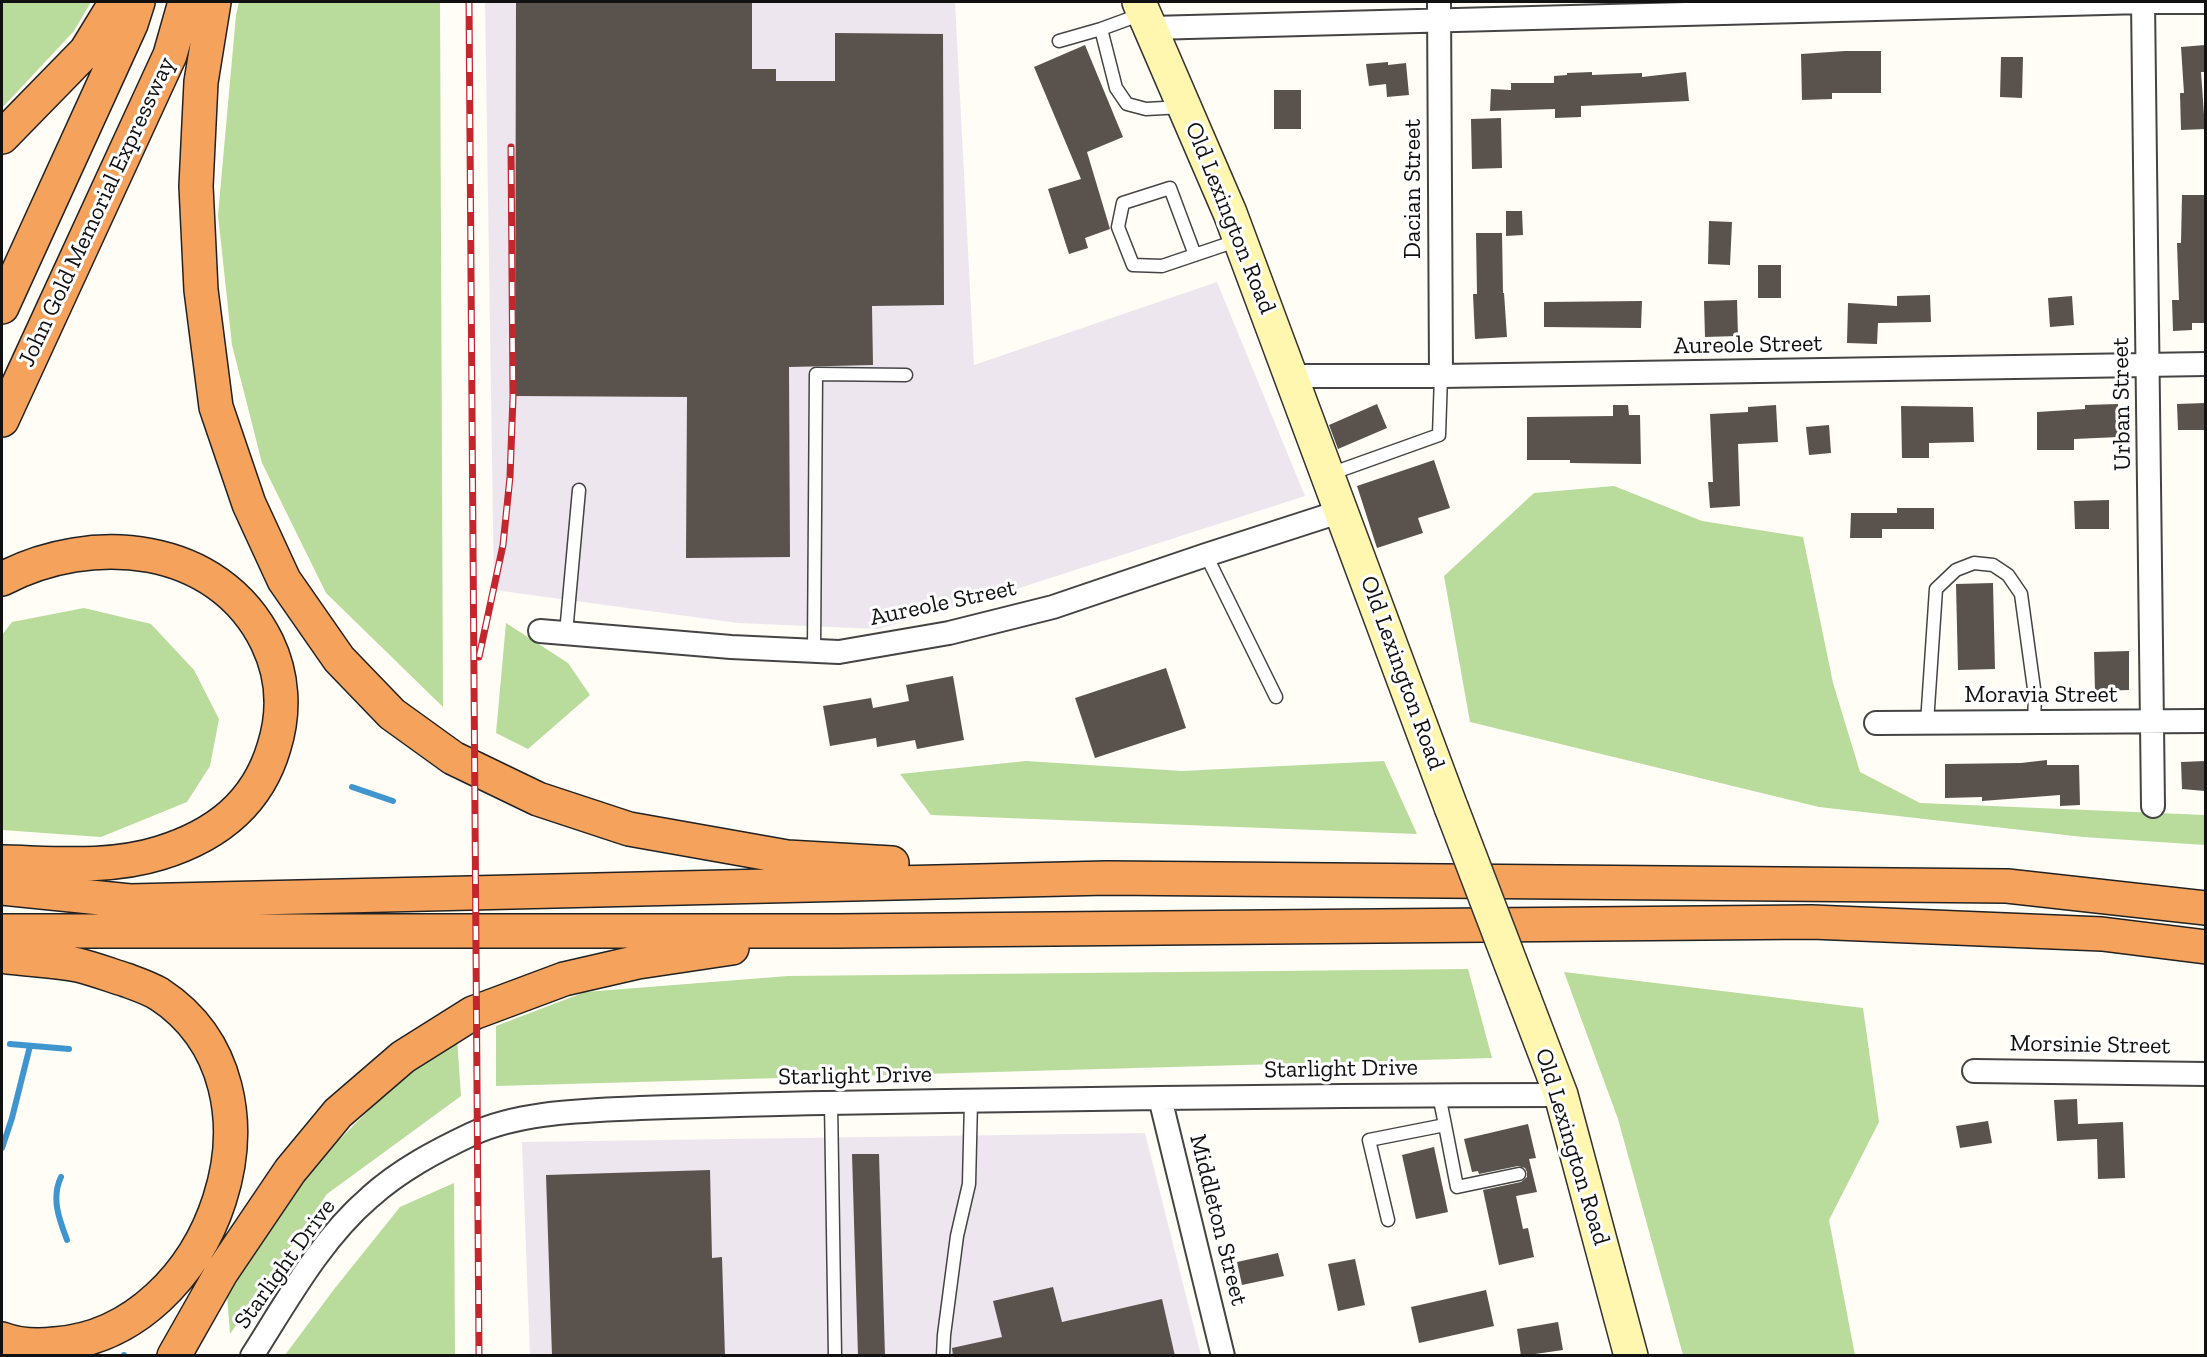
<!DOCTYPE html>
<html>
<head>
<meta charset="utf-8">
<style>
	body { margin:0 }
	#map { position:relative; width:2207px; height:1357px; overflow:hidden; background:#fffdf5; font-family:"Zilla Slab",serif }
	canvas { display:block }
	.frame { position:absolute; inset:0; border:3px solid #111; pointer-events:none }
</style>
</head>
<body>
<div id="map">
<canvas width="2207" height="1357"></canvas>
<div class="frame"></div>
</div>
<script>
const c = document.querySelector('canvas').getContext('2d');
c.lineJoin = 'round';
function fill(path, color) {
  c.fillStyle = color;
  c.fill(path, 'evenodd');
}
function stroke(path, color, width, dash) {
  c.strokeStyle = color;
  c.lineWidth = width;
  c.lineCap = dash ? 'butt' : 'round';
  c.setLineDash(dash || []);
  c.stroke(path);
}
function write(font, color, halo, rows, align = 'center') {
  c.font = font + ' "Zilla Slab",serif';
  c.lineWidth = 6;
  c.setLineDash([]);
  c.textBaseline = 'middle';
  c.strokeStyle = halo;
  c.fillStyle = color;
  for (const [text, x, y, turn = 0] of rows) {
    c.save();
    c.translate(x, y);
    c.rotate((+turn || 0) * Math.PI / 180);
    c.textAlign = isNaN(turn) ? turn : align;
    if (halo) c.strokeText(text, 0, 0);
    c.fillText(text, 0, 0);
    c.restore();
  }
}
fill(new Path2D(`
	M485 2H955L974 365 1217 282 1305 496 1010 591 878 629 738 623 494 590Z
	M1145 1133 1201 1355H530L522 1142Z`), '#eee6ef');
fill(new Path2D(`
	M2 2H91L74 31 2 108Z
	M239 2H440L443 707 326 593 262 463 232 345 218 215 236 15Z
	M1614 486 1702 521 1803 537 1833 683 1860 772 1920 803 2205 815V845L2083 837 1819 807 1470 722 1444 576 1534 493Z
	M84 608 151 624 194 670 219 719 210 766 187 802 101 837 2 830V635L12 622Z
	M506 623 568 663 590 695 528 749 496 733Z
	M1026 761 1182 771 1384 761 1417 834 931 815 900 774Z
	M1468 969 1492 1058 496 1086V1026L585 992 788 976Z
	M1564 972 1863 1008 1879 1122 1829 1220 1855 1355H1683L1618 1119Z
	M457 1038 461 1096 327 1194 230 1334 227 1294 316 1163 403 1076Z
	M454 1183 455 1355H285L335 1288 400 1207Z`), '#b9dc9c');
stroke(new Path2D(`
	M352 787 393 801
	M10 1044 69 1049
	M2 1148 12 1118 30 1046
	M61 1177C51 1198 59 1219 67 1240
	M124 1356V1355`), '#3f96cf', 6);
fill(new Path2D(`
	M516 2H752V69H776V81H835V33L943 34 944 305 872 306 873 365 789 367 790 557 686 558 687 397 515 396Z
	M1085 45 1123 137 1087 152 1110 229 1085 238 1088 248 1069 254 1048 189 1081 179 1034 67Z
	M2205 45V72H2201L2205 129 2181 130 2180 93H2184L2181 47Z
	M1845 51H1881V93H1832V99L1802 100 1801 54Z
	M2001 57H2023L2022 98 2000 97Z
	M1388 62V65L1406 63 1409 95 1387 97 1386 84 1369 86 1366 64Z
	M1592 72V75L1642 73V77L1686 72 1689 101 1581 106V117L1555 118V109L1490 111 1491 89 1511 90V83H1554V76L1567 75V73Z
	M1274 90H1301V129H1274Z
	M1501 118 1502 168 1472 169 1471 119Z
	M2182 195H2205V323H2192V330L2173 331 2172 300H2179L2177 243H2181Z
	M1506 211H1522L1523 235 1506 236Z
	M1709 221 1732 222 1730 265 1708 264Z
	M1476 233H1502L1503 293H1504L1507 337 1475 339 1473 294H1477Z
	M1758 265H1781V298H1758Z
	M1930 295 1931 322 1878 323 1877 344 1847 343 1848 303 1897 306V296Z
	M2072 296 2074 325 2050 327 2048 298Z
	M1737 300 1738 336 1705 337 1704 301Z
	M1642 301 1641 328 1544 327V302Z
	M2205 403V430H2178L2177 404Z
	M1377 404 1387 428 1338 449 1329 425Z
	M2118 404 2119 437 2074 439V450H2037V412L2085 409V405Z
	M1613 405H1628L1629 415H1640L1641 464 1570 463V460H1527V417L1613 416Z
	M1776 405 1778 442 1738 444 1740 506 1710 508 1708 482H1713L1710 414 1748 412V407Z
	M1901 406 1973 407 1974 442 1929 443V458H1902Z
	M1829 425 1831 453 1809 455 1806 427Z
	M1434 460 1450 508 1418 518 1423 533 1377 548 1357 486Z
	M2109 500V529H2075L2074 501Z
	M1897 508H1934V529H1882V538H1850L1851 513H1897Z
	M1993 583 1995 669 1958 670 1956 584Z
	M2129 651V690L2095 691 2094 652Z
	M1166 668 1186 728 1095 758 1075 698Z
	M953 676 964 740 917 749 915 740 877 747 876 738 830 746 823 706 871 698 873 708 909 701 906 685Z
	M2047 760V765H2079L2080 805 2060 806V795L1982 801V797L1945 798V764L2021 763Z
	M2205 761V791L2182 789 2181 762Z
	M2077 1099 2078 1124 2123 1122 2125 1178 2098 1179 2097 1139 2057 1141 2054 1100Z
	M1988 1121 1992 1143 1960 1148 1956 1126Z
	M1528 1124 1536 1158 1529 1159 1537 1192 1516 1196 1523 1229 1528 1228 1534 1257 1499 1265 1483 1190 1521 1182 1527 1177V1172L1525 1168 1518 1166 1479 1174 1478 1171 1472 1172 1464 1139Z
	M1434 1147 1448 1212 1416 1219 1402 1155Z
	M852 1154H879L885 1356H858Z
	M710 1170 712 1258 722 1257 725 1356H552L546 1175Z
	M1278 1253 1284 1276 1242 1285 1237 1262Z
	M1355 1259 1365 1305 1338 1311 1328 1264Z
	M1053 1287 1062 1322 1162 1299 1175 1356H953L952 1348 1002 1337 993 1301Z
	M1486 1290 1494 1326 1419 1343 1411 1307Z
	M1558 1322 1563 1350 1521 1356 1517 1329Z`), '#5a524d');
const lane = new Path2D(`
	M1101 29 1142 14
	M1059 41 1101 29 1116 88 1127 104 1146 109 1183 107
	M1195 255 1170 188 1123 203 1118 227 1133 265 1162 266 1239 240
	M1330 474 1439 435 1441 376
	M1206 555 1276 697
	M566 633 579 490
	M814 650 816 374 906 375
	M1927 723 1936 589 1956 570 1974 563 1993 565 2008 575 2021 594 2035 696 2034 722
	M831 1103 835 1356
	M1445 1125 1457 1187 1519 1174
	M1388 1220 1369 1140 1445 1125 1439 1095
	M943 1356 944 1335 957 1236 969 1184 971 1101`);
const street = new Path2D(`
	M1439 2 1441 376
	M2143 2 2153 806
	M1151 28 2143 2H2206
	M1292 376H1441L2206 364
	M540 631 731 647 839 652 949 633 1053 607 1206 555 1342 511
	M1876 723 2206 721
	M1974 1071 2206 1074
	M1160 1098 1223 1356
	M252 1356C287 1301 320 1240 370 1197 400 1170 436 1151 472 1134 522 1111 586 1111 640 1108 701 1106 762 1104 824 1103 1070 1099 1315 1095 1561 1095`);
const secondary = new Path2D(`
	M1139 2 1230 213 1451 807
	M1524 998 1561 1095 1631 1356`);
const highway = new Path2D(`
	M214 2 201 82 196 186 201 290 216 407 249 504 284 580 339 659 392 714 453 758 538 799 629 829 787 857 892 863
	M2 137 86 51 116 2
	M2 307 131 24 138 2
	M2 420 170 55 185 2
	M2 579C91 532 218 542 267 642 283 675 285 712 274 747 257 805 215 836 160 853 109 869 53 863 2 862
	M2 888 130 901 1107 878 2007 886 2206 908
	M2 931H837L1812 922 2102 934 2206 947
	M2 956C27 960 53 960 78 965 94 969 110 975 126 980 137 984 149 988 159 994 301 1087 213 1333 55 1344 38 1346 18 1345 2 1339
	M174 1356 221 1273 290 1171 338 1113 403 1057 473 1013 564 979 638 962 732 948`);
stroke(lane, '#444', 15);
stroke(street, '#444', 26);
stroke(secondary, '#333', 36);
stroke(highway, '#222', 36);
stroke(lane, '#fff', 12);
stroke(street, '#fff', 22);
stroke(secondary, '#fff6b0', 33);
stroke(highway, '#f5a25d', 33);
const rail = new Path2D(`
	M469 2 479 1356
	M479 657 503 545 510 477 513 397 511 147`);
stroke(rail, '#c4262e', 7);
stroke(rail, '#fff', 4.5, [14]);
const secondaryBridge = new Path2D(`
	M1451 807 1524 998`);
stroke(secondaryBridge, '#333', 36, []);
stroke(secondaryBridge, '#fff6b0', 33);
write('24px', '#111', '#fff', [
	["Dacian Street",1413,189,-90],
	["John Gold Memorial Expressway",97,212,-65],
	["Old Lexington Road",1230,218,68],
	["Aureole Street",1748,345,-1],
	["Urban Street",2122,404,-91],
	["Aureole Street",943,603,-12],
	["Old Lexington Road",1402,673,70],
	["Moravia Street",2041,695],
	["Morsinie Street",2090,1045,1],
	["Starlight Drive",1341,1069,-1],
	["Starlight Drive",855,1076,-1],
	["Old Lexington Road",1572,1147,73],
	["Middleton Street",1218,1220,76],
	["Starlight Drive",285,1264,-54]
]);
</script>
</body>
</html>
